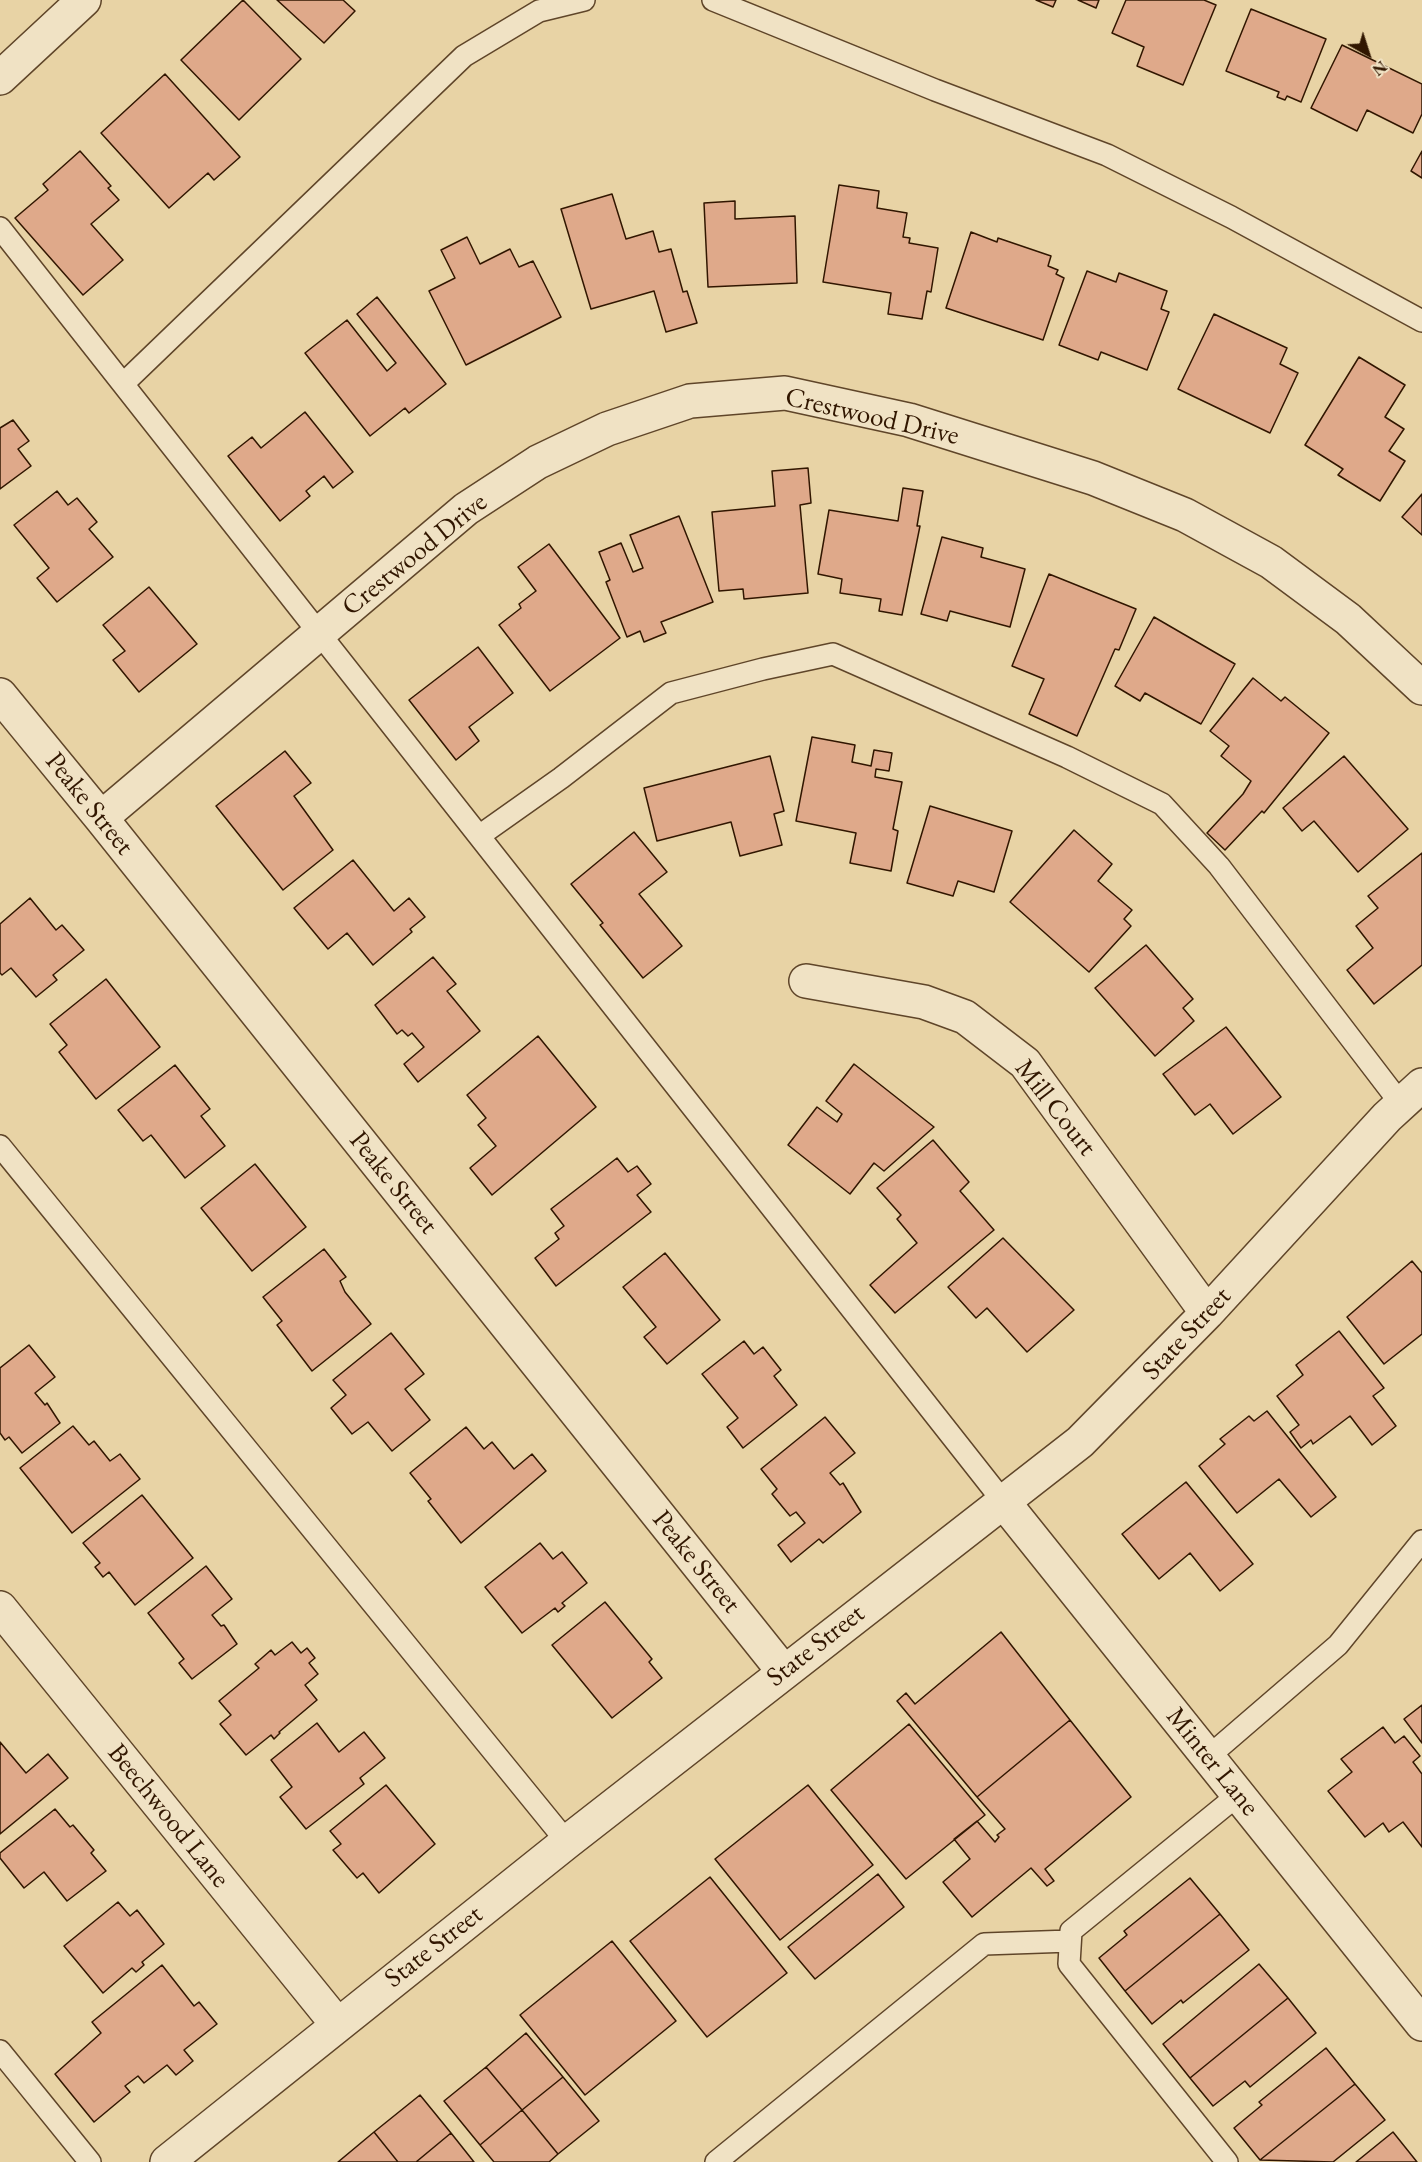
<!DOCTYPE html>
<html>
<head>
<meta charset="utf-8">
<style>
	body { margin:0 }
	#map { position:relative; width:1422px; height:2162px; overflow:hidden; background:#e8d3a5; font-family:"EB Garamond",serif }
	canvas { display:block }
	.north { position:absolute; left:1338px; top:24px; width:60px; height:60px; -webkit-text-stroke:4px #f0e2c4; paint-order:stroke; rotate:141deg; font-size:16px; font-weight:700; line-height:24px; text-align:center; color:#311600 }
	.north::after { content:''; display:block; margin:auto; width:21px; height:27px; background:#311600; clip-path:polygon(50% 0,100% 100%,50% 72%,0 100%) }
</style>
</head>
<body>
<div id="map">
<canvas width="1422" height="2162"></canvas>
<div class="north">N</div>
</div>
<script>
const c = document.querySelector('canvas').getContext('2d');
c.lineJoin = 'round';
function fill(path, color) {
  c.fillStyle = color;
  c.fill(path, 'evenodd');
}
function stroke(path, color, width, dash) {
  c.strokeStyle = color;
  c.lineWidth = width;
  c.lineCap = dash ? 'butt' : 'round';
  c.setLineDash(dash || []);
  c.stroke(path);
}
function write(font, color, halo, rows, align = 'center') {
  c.font = font + ' "EB Garamond",serif';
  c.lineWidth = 4.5;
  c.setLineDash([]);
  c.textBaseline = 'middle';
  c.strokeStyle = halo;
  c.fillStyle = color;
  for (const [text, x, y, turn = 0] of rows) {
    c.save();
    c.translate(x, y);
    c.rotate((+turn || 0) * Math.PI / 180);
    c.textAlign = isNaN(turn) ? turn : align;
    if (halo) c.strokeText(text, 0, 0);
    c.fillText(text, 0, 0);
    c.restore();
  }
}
const building = new Path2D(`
	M243 0 301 59 239 120 181 60Z
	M277 0H343L355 11 324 43Z
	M1036 0H1056L1053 7Z
	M1078 0H1099L1096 8Z
	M1126 0H1204L1216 5 1183 85 1137 66 1144 47 1112 33Z
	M1251 9 1326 39 1301 102 1287 96 1285 100 1277 97 1279 92 1226 71Z
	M1342 45 1422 84V114L1413 133 1367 110 1357 131 1311 108Z
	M165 74 240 157 214 180 208 173 169 208 101 133Z
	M80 151 111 186 108 188 119 200 91 224 123 260 83 295 15 218 48 190 43 184Z
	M1422 151V178L1411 171Z
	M839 185 879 191 877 208 907 213 903 237 910 238 909 243 938 248 931 292 927 291 922 319 888 314 891 293 823 282Z
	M612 194 626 239 653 231 659 252 671 249 683 292 687 291 697 323 666 332 654 291 591 309 561 209Z
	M735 201V219L795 216 797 283 708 287 704 203Z
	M971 232 997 242 998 238 1051 256 1048 266 1058 270 1056 274 1064 278 1043 340 946 308Z
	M467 237 480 264 510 249 519 267 533 261 561 317 466 365 429 291 455 278 441 250Z
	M1087 271 1116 282 1119 273 1167 291 1161 309 1169 312 1147 370 1101 352 1098 360 1059 345Z
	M377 297 446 384 409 413 405 408 370 436 305 353 347 320 387 371 396 363 357 314Z
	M1214 314 1287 348 1280 364 1298 373 1270 433 1178 389Z
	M1359 357 1405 385 1385 417 1404 429 1389 451 1405 461 1380 501 1338 475 1343 469 1305 445Z
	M305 412 353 472 333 488 324 476 306 491 310 496 280 521 228 456 252 437 261 448Z
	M13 420 29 441 18 449 31 466 0 489V428Z
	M808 468 811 503 800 505 808 593 744 599 743 589 719 591 712 512 775 506 772 471Z
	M903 488 923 491 917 526H920L902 615 879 611 881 599 840 593 842 579 818 574 829 510 898 521Z
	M57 491 68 505 77 498 97 522 89 529 113 557 57 602 37 578 49 568 14 525Z
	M1422 494V535L1402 517Z
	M679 516 713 602 661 622 666 633 644 642 640 631 627 637 606 582 610 580 599 552 621 543 633 572 643 568 630 535Z
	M942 537 983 548 981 557 1025 569 1010 627 950 611 947 621 921 614Z
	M549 544 620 638 550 691 499 625 521 608 519 604 536 591 518 567Z
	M1049 574 1136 609 1119 650 1115 649 1077 736 1029 714 1044 679 1012 666Z
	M149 587 197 644 139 692 113 660 125 651 103 625Z
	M1154 617 1235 664 1201 724 1145 693 1140 701 1115 686Z
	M478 647 513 693 469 727 479 741 456 760 409 700Z
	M1253 678 1281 701 1285 697 1329 733 1264 813 1262 811 1225 850 1207 833 1243 794 1251 781 1221 756 1229 746 1210 731Z
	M812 737 855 745 852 762 871 766 874 750 892 753 889 771 876 769 875 777 902 782 893 829 898 831 891 871 850 863 856 833 796 821Z
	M285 751 311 783 294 796 333 850 283 890 216 806Z
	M770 756 784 811 774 814 782 845 740 856 731 822 657 841 644 788Z
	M1344 756 1408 829 1358 872 1314 821 1302 831 1283 808Z
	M930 806 1012 831 994 892 958 881 953 896 907 883Z
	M1074 830 1112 864 1098 881 1132 910 1124 919 1131 926 1089 972 1010 902Z
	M634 832 667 872 639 894 682 946 643 978 600 925 603 923 571 884Z
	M1422 853V965L1374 1004 1347 970 1373 948 1356 926 1378 908 1368 896Z
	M353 860 394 911 409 898 425 917 410 929 412 932 373 965 347 933 328 949 294 908Z
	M30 898 56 930 62 925 84 950 53 975 57 980 36 997 11 968 2 975 0 973V924Z
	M1146 945 1193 999 1183 1008 1194 1021 1155 1056 1095 988Z
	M433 957 456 984 447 991 480 1031 418 1082 404 1064 424 1047 412 1033 408 1036 402 1030 397 1034 375 1005Z
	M106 979 160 1047 96 1099 59 1052 67 1045 50 1024Z
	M1226 1027 1281 1097 1233 1134 1210 1104 1195 1115 1163 1074Z
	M538 1036 596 1107 492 1195 470 1168 496 1146 478 1125 486 1118 467 1095Z
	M854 1064 934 1127 884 1171 874 1163 850 1194 788 1145 817 1107 837 1122 842 1114 826 1101Z
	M175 1065 210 1109 201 1116 225 1146 185 1178 151 1135 143 1141 118 1110Z
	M933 1140 969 1182 960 1191 994 1230 895 1313 870 1285 917 1243 897 1219 901 1215 877 1188Z
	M617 1158 628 1172 637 1166 651 1184 637 1195 651 1212 556 1286 535 1258 559 1239 555 1233 564 1226 551 1209Z
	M255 1164 306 1227 252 1271 201 1208Z
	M1003 1238 1074 1310 1027 1352 987 1308 976 1318 948 1287Z
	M324 1249 346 1277 340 1281 345 1292 371 1324 312 1371 277 1325 282 1321 263 1297Z
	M665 1253 720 1320 667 1364 644 1337 656 1327 623 1287Z
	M1412 1261 1422 1273V1334L1384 1364 1347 1317Z
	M1339 1331 1384 1388 1373 1396 1396 1426 1372 1445 1350 1416 1313 1444 1311 1440 1301 1448 1290 1432 1299 1425 1277 1396 1303 1375 1296 1365Z
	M391 1333 424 1374 405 1389 430 1420 392 1451 368 1422 352 1434 331 1408 346 1395 333 1380Z
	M744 1341 754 1354 763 1347 781 1370 774 1376 797 1405 743 1448 727 1427 738 1418 702 1374Z
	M29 1345 55 1377 35 1393 45 1405 47 1403 60 1423 22 1453 9 1437 5 1440 0 1433V1368Z
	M1267 1411 1336 1497 1311 1517 1279 1479 1237 1513 1199 1466 1225 1444 1220 1439 1249 1416 1254 1421Z
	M825 1417 855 1453 830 1473 840 1485 843 1483 861 1512 823 1543 819 1539 791 1562 778 1545 805 1523 796 1512 790 1516 772 1494 777 1489 761 1469Z
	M73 1426 89 1445 94 1441 110 1461 120 1454 140 1479 72 1533 20 1468Z
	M466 1427 484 1449 492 1442 514 1469 532 1454 546 1471 461 1543 428 1501 431 1499 410 1473Z
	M1186 1482 1253 1564 1220 1591 1190 1553 1159 1579 1122 1534Z
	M142 1495 193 1558 135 1605 109 1572 103 1577 95 1567 100 1563 83 1543Z
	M540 1543 553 1559 562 1552 587 1583 562 1603 565 1606 558 1612 555 1608 522 1633 485 1587Z
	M206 1566 232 1599 212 1615 221 1626 224 1625 237 1644 192 1679 179 1663 184 1659 148 1613Z
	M605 1602 652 1659 649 1662 662 1678 612 1718 552 1645Z
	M1001 1632 1070 1720 977 1797 897 1701 906 1693 915 1704Z
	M292 1642 301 1653 307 1648 315 1658 309 1663 318 1674 305 1685 317 1700 279 1732 280 1733 274 1739 271 1735 246 1755 220 1724 231 1715 219 1701 259 1668 255 1664 271 1650 275 1655Z
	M1422 1705V1743L1404 1719Z
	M1070 1720 1131 1797 1045 1869 1054 1881 1047 1886 1031 1868 972 1917 943 1882 970 1859 954 1839 977 1821 995 1842 999 1837 997 1835 1005 1829 977 1797Z
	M317 1723 339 1752 364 1732 385 1758 360 1778 364 1784 306 1829 280 1797 292 1787 271 1760Z
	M909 1724 985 1815 906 1879 831 1790Z
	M1383 1727 1395 1743 1404 1736 1420 1756 1413 1762 1422 1774V1847L1403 1822 1389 1832 1383 1823 1365 1837 1328 1791 1352 1772 1341 1759Z
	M0 1742 26 1773 48 1754 68 1778 0 1834Z
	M386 1785 435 1844 379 1893 363 1873 357 1878 333 1850 341 1844 330 1831Z
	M808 1785 873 1865 780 1940 715 1859Z
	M55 1809 70 1827 73 1825 94 1850 91 1853 106 1871 67 1901 44 1872 24 1888 0 1858V1853Z
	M878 1874 904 1907 815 1979 788 1947Z
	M710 1877 787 1973 707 2037 630 1941Z
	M1190 1878 1220 1914 1125 1991 1099 1958 1127 1935 1124 1931Z
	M118 1902 130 1916 137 1910 164 1944 142 1962 144 1965 136 1972 132 1968 103 1993 64 1946Z
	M1220 1914 1249 1950 1183 2003 1181 2000 1152 2024 1125 1991Z
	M612 1941 676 2021 585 2095 520 2015Z
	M1259 1964 1288 1998 1190 2078 1163 2044Z
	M162 1965 194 2006 199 2002 217 2024 184 2050 193 2061 176 2075 167 2065 144 2083 138 2076 125 2086 130 2092 94 2122 55 2074 101 2033 92 2022Z
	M1288 1998 1316 2033 1250 2087 1245 2081 1213 2106 1190 2078Z
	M526 2033 563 2077 522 2110 486 2067Z
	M1326 2048 1355 2084 1260 2160 1234 2128 1262 2105 1259 2102Z
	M486 2067 522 2110 480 2145 444 2101Z
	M563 2077 599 2121 558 2154 522 2110Z
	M1355 2084 1385 2120 1333 2162 1260 2160Z
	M420 2095 451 2133 416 2162H398L374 2132Z
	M522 2110 558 2154 549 2162H494L480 2145Z
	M374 2132 398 2162H338Z
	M1393 2132 1417 2162H1356Z
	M451 2133 474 2162H416Z`);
fill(building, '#dfa98a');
stroke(building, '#311600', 1.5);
const lane = new Path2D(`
	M713 0 935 90 1107 155 1231 217 1422 321
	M0 228 1002 1500
	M123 384 464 56 539 11 584 0
	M479 836 561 778 671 693 763 669 833 654 1067 757 1162 804 1219 866 1401 1104
	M0 1146 567 1842
	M1208 1757 1338 1645 1422 1541
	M0 2051 90 2162
	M716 2162 984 1944 1070 1941
	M1227 2162 1069 1964 1071 1931 1238 1795`);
const street = new Path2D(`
	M0 78 84 0
	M0 695 101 818 784 1672
	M101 818 466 509 538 462 607 429 690 401 785 393 909 420 1093 478 1185 515 1271 562 1348 619 1422 688
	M806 981 924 1002 965 1017 1025 1063 1207 1313
	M1002 1500 1422 2024
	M0 1608 337 2024
	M167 2162 567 1842 1080 1442 1207 1313 1387 1117 1422 1085`);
stroke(lane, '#5f4529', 24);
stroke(street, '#5f4529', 36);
stroke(lane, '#f0e2c4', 21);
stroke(street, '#f0e2c4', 33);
write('27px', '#311600', '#f0e2c4', [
	["Crestwood Drive",872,417,13],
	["Crestwood Drive",415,555,-39],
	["Peake Street",89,804,51],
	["Mill Court",1055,1108,52],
	["Peake Street",393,1183,51],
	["State Street",1187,1334,-47],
	["Peake Street",696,1562,51],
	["State Street",816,1646,-38],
	["Minter Lane",1212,1762,51],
	["Beechwood Lane",168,1816,51],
	["State Street",434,1947,-38]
]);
</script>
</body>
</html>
